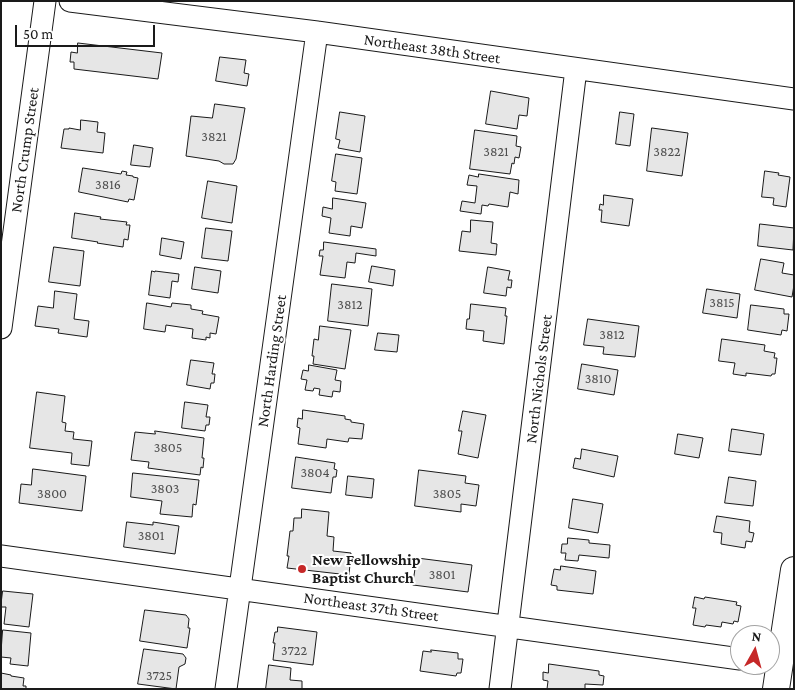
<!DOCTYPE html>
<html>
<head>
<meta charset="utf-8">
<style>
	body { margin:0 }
	#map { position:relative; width:795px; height:690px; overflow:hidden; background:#fff; font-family:"Crimson Pro",serif }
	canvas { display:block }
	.frame { position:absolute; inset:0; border:2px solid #1a1a1a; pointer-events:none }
	.north { position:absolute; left:730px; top:625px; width:50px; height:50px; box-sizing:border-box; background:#fff; border:1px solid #a3a3a3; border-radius:50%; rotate:7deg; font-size:14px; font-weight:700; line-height:20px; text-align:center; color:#1a1a1a }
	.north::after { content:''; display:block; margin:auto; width:18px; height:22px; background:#c62828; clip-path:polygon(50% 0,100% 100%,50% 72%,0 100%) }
	.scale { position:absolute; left:15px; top:25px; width:140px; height:22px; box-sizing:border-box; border:2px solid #1a1a1a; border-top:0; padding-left:6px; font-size:15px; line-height:18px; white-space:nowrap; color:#1a1a1a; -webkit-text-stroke:4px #fff; paint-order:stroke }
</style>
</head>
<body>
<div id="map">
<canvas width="795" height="690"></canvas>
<div class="frame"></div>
<div class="north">N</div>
<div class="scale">50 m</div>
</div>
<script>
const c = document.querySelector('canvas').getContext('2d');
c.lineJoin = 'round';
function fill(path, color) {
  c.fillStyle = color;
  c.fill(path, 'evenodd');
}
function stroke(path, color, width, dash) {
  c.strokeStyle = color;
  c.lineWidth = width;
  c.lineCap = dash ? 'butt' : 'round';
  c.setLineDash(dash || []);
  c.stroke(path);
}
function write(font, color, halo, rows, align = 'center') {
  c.font = font + ' "Crimson Pro",serif';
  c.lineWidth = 4;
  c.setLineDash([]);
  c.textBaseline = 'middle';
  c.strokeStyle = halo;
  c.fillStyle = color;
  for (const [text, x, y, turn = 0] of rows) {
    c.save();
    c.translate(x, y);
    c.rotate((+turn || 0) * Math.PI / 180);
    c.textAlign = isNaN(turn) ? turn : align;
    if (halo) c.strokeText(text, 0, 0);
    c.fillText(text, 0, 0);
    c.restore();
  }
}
const building = new Path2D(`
	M78 43 162 53 158 79 74 69V62H70L71 52 77 53Z
	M220 57 246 60 244 73 249 74 247 86 216 81Z
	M491 91 529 98 527 116 519 115 517 129 486 124Z
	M215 104 245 108 236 159 233 164H224L219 161 186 156 191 116 212 118Z
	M340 112 365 116 360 152 338 148 340 140 336 139Z
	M620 112 634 114 630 146 616 144Z
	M81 120 98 122 97 132 105 133 103 153 61 148 64 129H69V128L80 130Z
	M652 128 688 133 682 176 647 171Z
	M475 130 517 136 516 146 521 147 519 158 515 157 514 164 512 163 510 174 470 169Z
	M134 145 153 148 150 167 131 165Z
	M336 154 362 158 357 194 335 191 336 182 332 181Z
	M83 168 121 174 122 171 127 172 126 175 133 176V177L138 178 134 200 129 199 128 202 79 192Z
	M765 171 779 173 778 175 790 177 786 207 773 205 774 198 762 197Z
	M479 174 519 180 518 194 510 192 508 207 489 204 488 206 482 205 481 214 460 211 462 201 475 203 477 186 467 185 469 175 478 177Z
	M208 181 237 186 232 223 202 218Z
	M604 195 633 199 629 226 601 222 602 210H599L600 204 603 205Z
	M333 198 366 203 362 228 351 226 350 236 329 233 331 218 322 216 323 207 332 209Z
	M75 213 101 217 100 219 127 222 126 225H130L128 240 124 239 123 247 97 243 98 242 72 238Z
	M471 220 493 222 491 243 497 244 496 255 459 251 462 231 470 232Z
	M760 224 794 228 793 250 758 246Z
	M206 228 232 231 228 261 202 258Z
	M162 238 184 242 181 259 160 255Z
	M324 242 376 249V256L356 253 355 263 347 262 345 278 320 275 323 256H319L320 250H323Z
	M54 247 84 251 80 286 49 282Z
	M761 259 784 263 782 273 794 275V285L792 297 755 290Z
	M372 266 395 270 393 286 369 282Z
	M195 267 221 271 218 293 192 289Z
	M488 267 510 271 508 280H512L511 288 507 287 506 296 484 293Z
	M152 271 155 272V271L179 274 178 282 172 281 170 298 149 295Z
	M332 284 372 289 368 326 328 321Z
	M707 289 740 294 737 318 703 313Z
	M55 291 77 294 74 319 89 321 87 337 58 333 59 329 35 326 38 306 53 308Z
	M147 303 171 307 172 303 191 305V309L203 311 202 314 219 317 216 334 210 333V338L206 337V340L192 338 193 329 166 325 165 332 144 329Z
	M471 304 506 308 505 316H507L504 344 483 341 484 331 466 329 467 319H469Z
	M751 305 784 309V314H789L787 331 782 330 781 335 748 330Z
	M588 319 639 326 635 357 603 354 604 347 584 345Z
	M320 326 351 330 345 369 313 364 314 356H312L314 339 318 340Z
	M378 333 399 335 397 352 375 350Z
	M722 339 765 345 764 351 775 353 774 358H777L775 374H772L771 376 746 373V376L733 374 735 363 719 361Z
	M191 360 214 363 212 374H215L214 383H211L210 389 187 385Z
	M582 364 618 370 614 395 578 389Z
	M309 365 337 370 335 380 341 381 340 392 333 391 332 397 319 395 320 389 314 388 313 391 305 390 307 380 301 379 303 370 308 371Z
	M37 392 65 396 62 422 66 423 65 431 74 432 73 439 92 441 89 466 71 464 72 453 30 448Z
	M185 402 208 405 206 417H210L209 425H206L205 431 182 428Z
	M303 410 345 416V419L351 420V422L364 424 362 439 349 438 348 442 327 439 326 448 298 444 300 428 297 427 298 418 302 419Z
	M463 411 486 415 478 458 458 454 462 431H459Z
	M732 429 764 434 761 455 729 451Z
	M155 431 204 438 202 458H204L203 468 201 467 200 475 148 468 149 462 131 460 135 432 155 434Z
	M678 434 703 438 699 458 675 454Z
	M582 449 618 456 614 477 573 468 575 458 580 459Z
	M296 457 335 463 334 469 337 470 336 477H333L331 493 292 488Z
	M33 469 86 476 82 511 19 503 21 484 31 485Z
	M419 470 466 476 465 483 479 485 476 506 461 504V512L415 506Z
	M133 473 199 480 196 505 193 504 192 517 160 514 162 501 131 497Z
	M348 476 374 479 372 498 346 495Z
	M729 477 756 481 753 506 725 503Z
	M573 499 603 504 598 533 569 528Z
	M302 509 329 512 327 536 334 537 333 551 351 553 349 575 287 568 289 556H287L290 531H293L294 518H301Z
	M717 516 750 521 749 532 754 533 752 542 746 541 745 548 721 544 722 533 714 532Z
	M127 522 153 525V522L179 526 175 554 124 547Z
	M568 538 589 540V543L610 545 609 558 579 555 578 561 565 560 566 553H561L562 544H567Z
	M417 558 472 565 468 592 413 585Z
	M561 566 596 571 593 594 557 590V586L551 585 554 569 560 570Z
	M3 591 33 594 29 627 4 624 6 607H1Z
	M695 597 704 599 705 597 737 602 736 605 741 606 738 622 734 621 733 624 722 622 721 627 706 625 705 627 693 625 696 608H693Z
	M145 610 186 615 189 619 188 628H190L187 648 140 641Z
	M278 627 317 632 313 665 273 660 275 643H273L275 632H277Z
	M3 630 31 633 28 666 10 664 11 658 1 657Z
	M144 649 183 654 186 658 185 664 179 667 176 689 138 684Z
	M431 650 458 653V659H463L461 673H457L456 676 420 671 423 651 431 652Z
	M549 664 599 671V675L604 676 603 685 585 684V689H547L548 681 543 680V672L548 673Z
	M269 665 291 668 290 680 302 681V689H266Z
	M1 673 11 675V676L24 678 23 686H26V689H1Z`);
fill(building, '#e6e6e6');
stroke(building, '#1a1a1a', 1);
const minor = new Path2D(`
	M70 1 317 32 794 99
	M1 328 45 1
	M1 556 740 659
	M226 689 317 32
	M500 689 576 69`);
const major = new Path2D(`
	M776 689 794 570`);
stroke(minor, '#1a1a1a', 23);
stroke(major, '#1a1a1a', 28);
stroke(minor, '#fff', 21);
stroke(major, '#fff', 26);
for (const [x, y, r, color] of [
	[302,569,5,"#c62828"]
]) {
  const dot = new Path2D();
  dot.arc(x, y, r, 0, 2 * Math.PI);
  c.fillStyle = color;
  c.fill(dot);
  stroke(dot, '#fff', 2);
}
write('14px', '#4d4d4d', null, [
	["3821",214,137],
	["3821",496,152],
	["3822",667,152],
	["3816",108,185],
	["3815",722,303],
	["3812",350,305],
	["3812",612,335],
	["3810",598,379],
	["3805",168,448],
	["3804",315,473],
	["3803",165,489],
	["3800",52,494],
	["3805",447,494],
	["3801",151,536],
	["3801",442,575],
	["3722",294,651],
	["3725",159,676]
]);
write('16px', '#1a1a1a', '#fff', [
	["Northeast 38th Street",432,49,8],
	["North Crump Street",25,150,-82],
	["North Harding Street",272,361,-82],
	["North Nichols Street",539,379,-83],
	["Northeast 37th Street",371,607,8]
]);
write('bold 16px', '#1a1a1a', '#fff', [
	["New Fellowship",312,560],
	["Baptist Church",312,578]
], 'left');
</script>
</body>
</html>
